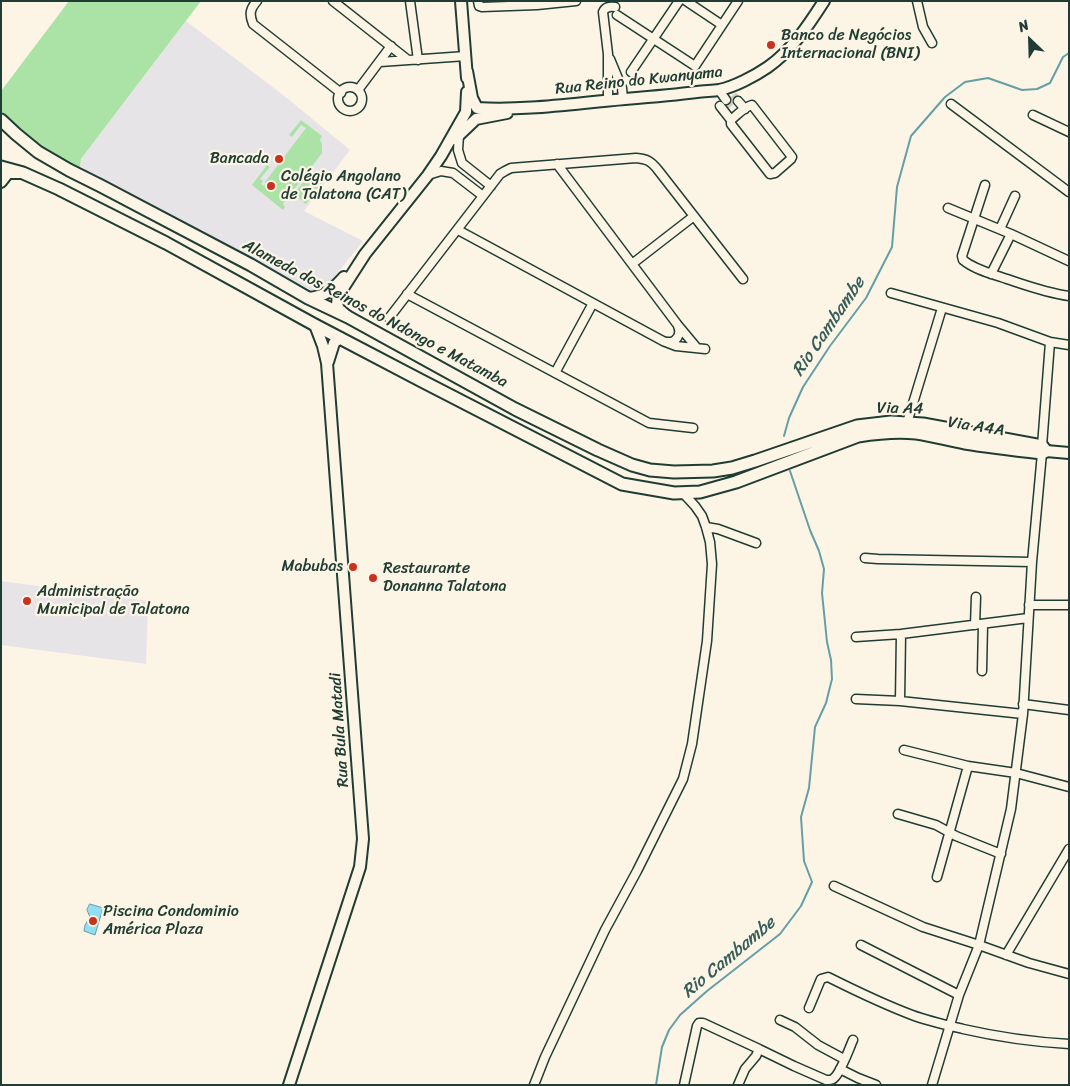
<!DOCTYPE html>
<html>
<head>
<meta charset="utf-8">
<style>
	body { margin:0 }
	#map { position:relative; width:1070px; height:1086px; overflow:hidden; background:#fcf5e5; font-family:Sriracha,sans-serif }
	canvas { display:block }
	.frame { position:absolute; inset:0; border:2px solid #1f3d34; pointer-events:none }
	.north { position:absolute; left:1005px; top:15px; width:50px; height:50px; -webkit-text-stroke:4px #fcf5e5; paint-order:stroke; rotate:336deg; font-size:14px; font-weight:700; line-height:20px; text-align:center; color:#1f3d34 }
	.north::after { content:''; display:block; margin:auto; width:18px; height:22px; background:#1f3d34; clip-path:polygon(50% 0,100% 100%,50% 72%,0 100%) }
</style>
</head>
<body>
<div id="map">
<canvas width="1070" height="1086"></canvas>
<div class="frame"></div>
<div class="north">N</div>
</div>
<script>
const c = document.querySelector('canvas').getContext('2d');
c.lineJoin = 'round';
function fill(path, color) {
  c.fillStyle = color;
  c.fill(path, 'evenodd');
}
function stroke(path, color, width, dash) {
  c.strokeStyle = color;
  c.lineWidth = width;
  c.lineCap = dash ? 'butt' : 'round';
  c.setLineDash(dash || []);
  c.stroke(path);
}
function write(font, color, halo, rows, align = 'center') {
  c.font = font + ' Sriracha,sans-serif';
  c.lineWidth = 4.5;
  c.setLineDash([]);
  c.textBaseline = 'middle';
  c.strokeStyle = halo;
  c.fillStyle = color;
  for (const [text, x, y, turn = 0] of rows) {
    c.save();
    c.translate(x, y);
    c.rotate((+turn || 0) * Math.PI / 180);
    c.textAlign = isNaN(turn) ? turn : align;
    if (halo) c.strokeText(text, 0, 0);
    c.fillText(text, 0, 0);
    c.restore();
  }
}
fill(new Path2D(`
	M186 21 287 98 350 150 304 211 363 241 328 285 324 288 318 290H311L305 288 254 260 188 227 152 205 127 194 80 167 81 159Z
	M1 581 148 601 146 664 1 645Z`), '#e7e4e8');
fill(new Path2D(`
	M69 1H201L81 159 80 167 76 170 38 147 1 115V91Z
	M301 120 322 136 320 140 322 144V153L283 204 285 207 283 210 252 185 267 165 270 167 260 179 263 181 261 184 264 186 266 183 265 182 306 128 301 125 292 137 289 135Z
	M312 171 324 180 306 204 294 194Z`), '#abe3a7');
const water = new Path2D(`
	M90 904 103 908 95 935 84 931 85 925 90 917 87 910Z`);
fill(water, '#92def3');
stroke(water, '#649ea7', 1);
stroke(new Path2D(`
	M784 436 789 418 803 387 830 346 866 298 892 247 897 187 911 136 945 97 965 82 988 78 1022 90 1037 89 1050 83 1063 57 1069 53
	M656 1085 662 1047 669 1030 680 1015 707 991 780 934 801 906 812 882 804 861 801 817 809 788 815 727 826 703 832 679 831 660 827 642 822 593 824 569 819 551 810 530 790 471`), '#649ea7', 2);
stroke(new Path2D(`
	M733 95 738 101
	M726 100 732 107`), '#d0d0c2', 8, [8, 4]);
const minor = new Path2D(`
	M257 1C250 9 249 14 253 24L341 93
	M333 1 408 60
	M410 1 418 60
	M478 1 479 6 482 7 537 5 576 1
	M686 1 722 25
	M917 1 923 27 932 43
	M617 15 695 66 738 1
	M610 59 622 88 623 99
	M380 62 466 56
	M631 72 679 1
	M338 99a12 12 0 1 1 24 0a12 12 0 1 1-24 0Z
	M358 90 391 46
	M719 90 726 100
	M608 101V54L603 12C605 7 610 6 615 7
	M738 101 745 109
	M951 104 1069 192
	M752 105 792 157 791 159 775 173 770 174 731 124V120C737 115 744 107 752 105Z
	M720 106 731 120
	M1033 115 1069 132
	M459 135 458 150 462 163 491 186
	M557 164 677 324 697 348
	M428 175 441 171 453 173 483 196
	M985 185 962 256 963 260C975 270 993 274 1007 279 1028 286 1047 293 1069 296
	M948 208 1011 234 1069 261
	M1000 229 1015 196
	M458 230 663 341 676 346 705 349
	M632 264 694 216
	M991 274 1011 234
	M891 293 998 323 1050 342 1069 345
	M407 294 649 423 693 428
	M389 318 500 174 505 171 511 168 636 158C647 159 651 161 658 170L743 279
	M666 342H672C678 339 681 333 678 326
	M555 373 593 303
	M907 423 942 308
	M1042 446 1050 342
	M706 527 718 529 756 543
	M865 558 878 559 1032 562
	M1029 605H1069
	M975 625 976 597
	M856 637 901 634 1028 618
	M982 671 983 624
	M856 699 900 701 1023 714
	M900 701 901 634
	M1023 704 1069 710
	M904 750 968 766 1016 773 1069 787
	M898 814 936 825 956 836 1001 854
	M937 877 968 766
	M834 886 923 927 979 945 1029 963 1069 974
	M861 945 959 995
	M1006 955 1069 849
	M809 1008 821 979 828 977C856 991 883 1004 912 1015 928 1021 946 1025 963 1029 998 1037 1033 1042 1069 1044
	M780 1020 795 1027 818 1045 844 1059
	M840 1069 858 1078 876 1085
	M534 1085 545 1057 605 930 637 871 683 779 692 744 707 641 712 564 710 542 706 527 702 516 695 506 683 493
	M684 1085 697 1026 699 1023H703L759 1049
	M738 1085 745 1069 756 1056 759 1049 794 1066 826 1080C830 1080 831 1081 834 1078 841 1072 849 1049 853 1040
	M932 1085 959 995 979 945 1011 809 1023 714 1032 562 1042 453`);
const tertiary = new Path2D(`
	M461 1 467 78
	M467 71 472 98 477 108C526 111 576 103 625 99 649 97 673 95 697 92 704 91 712 91 719 90 734 87 755 76 768 67 792 50 808 26 824 1
	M455 139 476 119 507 113
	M1 182 8 173H19
	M308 298C327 296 331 291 344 277
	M347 316 339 309 337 304 338 296 365 254 428 175 441 156 466 112 467 92
	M328 362 334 343 340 338
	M1046 451 1069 453
	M289 1085 360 867 363 839 327 363 323 346 315 325`);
const secondary = new Path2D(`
	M1 120 16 134 38 152 69 170 101 186 251 265 308 298 348 317 515 409 598 450 632 465 650 470 674 472 713 471 732 468 755 461 857 426 891 422 923 424 1042 446 1046 451 1042 453C1016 450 990 447 965 443 948 440 932 435 916 433 896 431 877 433 858 436L736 482 700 492 674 493 622 484 420 380 315 325 166 243 59 189 23 173 1 167`);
stroke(minor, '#1f3d34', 11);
stroke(tertiary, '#1f3d34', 14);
stroke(secondary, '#1f3d34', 15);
stroke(minor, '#fcf5e5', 8);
stroke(tertiary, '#fcf5e5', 10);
stroke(secondary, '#fcf5e5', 11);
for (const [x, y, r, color] of [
	[771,45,5,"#c8321e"],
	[279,159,5,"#c8321e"],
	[271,186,5,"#c8321e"],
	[353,567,5,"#c8321e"],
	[373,578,5,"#c8321e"],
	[27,601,5,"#c8321e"],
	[93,921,5,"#c8321e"]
]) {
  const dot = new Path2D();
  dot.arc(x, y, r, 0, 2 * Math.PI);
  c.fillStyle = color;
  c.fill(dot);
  stroke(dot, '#fcf5e5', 2);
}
write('16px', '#1f3d34', '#fcf5e5', [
	["Banco de Negócios",781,36],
	["Internacional (BNI)",781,54],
	["Bancada",269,159,"right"],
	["Colégio Angolano",281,177],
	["de Talatona (CAT)",281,195],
	["Mabubas",343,567,"right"],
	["Restaurante",383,569],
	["Donanna Talatona",383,587],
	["Administração",37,592],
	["Municipal de Talatona",37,610],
	["Piscina Condominio",103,912],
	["América Plaza",103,930]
], 'left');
write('16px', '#1f3d34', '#fcf5e5', [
	["Rua Reino do Kwanyama",639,81,-6],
	["Alameda dos Reinos do Ndongo e Matamba",375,314,28],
	["Via A4",900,409,1],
	["Via A4A",976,427,9],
	["Rua Bula Matadi",340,730,-94]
]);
write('italic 18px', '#365d5a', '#fcf5e5', [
	["Rio Cambambe",829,327,-56],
	["Rio Cambambe",729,958,-40]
]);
</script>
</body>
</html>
